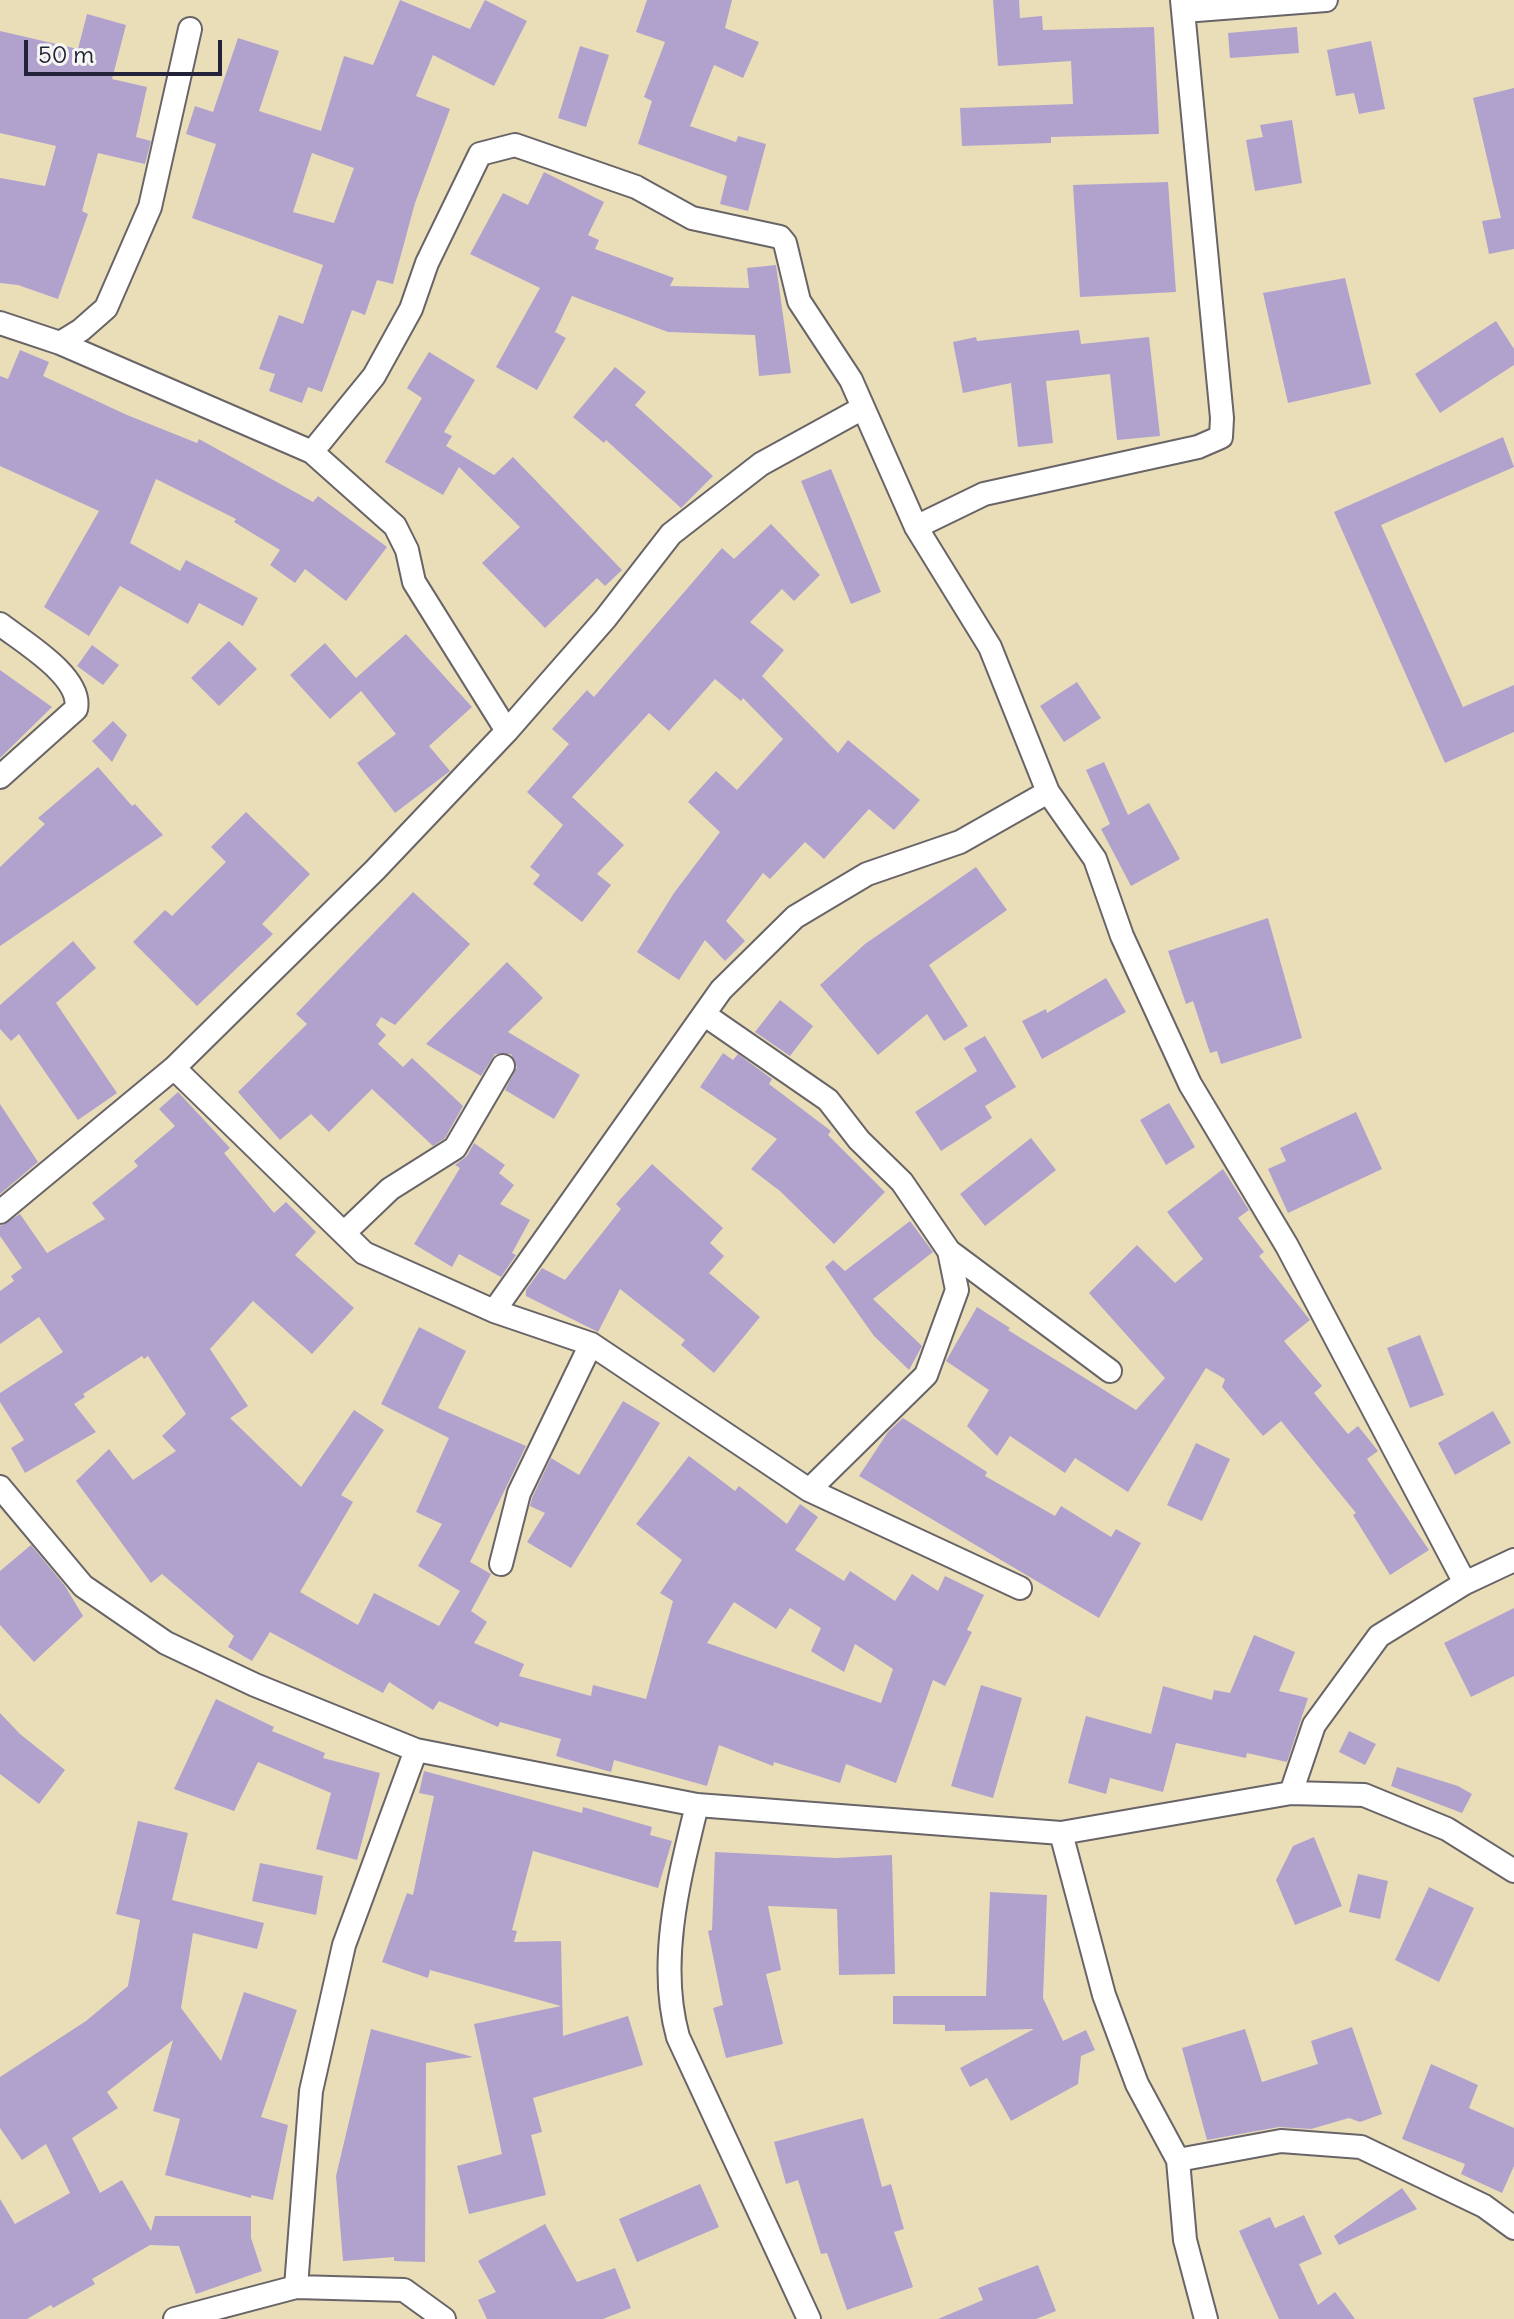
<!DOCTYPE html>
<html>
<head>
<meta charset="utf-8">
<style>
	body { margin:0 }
	#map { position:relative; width:1514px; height:2319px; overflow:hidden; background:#eadeb9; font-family:Delius,sans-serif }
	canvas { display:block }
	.scale { position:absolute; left:24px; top:40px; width:198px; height:36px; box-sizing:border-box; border:4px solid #22223b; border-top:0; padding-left:10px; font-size:24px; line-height:28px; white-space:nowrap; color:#22223b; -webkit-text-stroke:6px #f6f6f2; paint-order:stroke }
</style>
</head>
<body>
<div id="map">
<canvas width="1514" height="2319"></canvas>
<div class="scale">50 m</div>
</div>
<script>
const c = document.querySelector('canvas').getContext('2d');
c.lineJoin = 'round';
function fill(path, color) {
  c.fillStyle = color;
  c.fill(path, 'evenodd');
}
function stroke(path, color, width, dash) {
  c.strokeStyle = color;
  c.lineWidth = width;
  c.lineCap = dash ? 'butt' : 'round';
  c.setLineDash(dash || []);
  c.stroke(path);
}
fill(new Path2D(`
	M400 0 470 29 485 0 527 21 494 86 433 55 416 96 450 109 415 203 393 284 377 280 365 315 352 310 322 392 308 387 302 403 269 391 275 374 259 369 279 315 303 324 323 265 192 218 216 144 186 134 195 106 213 112 238 38 279 51 259 111 321 131 344 56 373 65ZM312 153 354 168 334 223 293 212Z
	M647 0H732L725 28 759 42 743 78 714 65 690 126 736 142 738 136 766 144 748 211 720 204 727 176 638 144 652 101 644 97 665 42 636 32Z
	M993 0H1019L1020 18 1042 16 1043 30 1154 27 1159 134 1051 137V143L962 146 960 108 1073 104 1071 61 998 66Z
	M87 14 126 25 112 79 147 87 136 137 151 141 145 164 98 153 82 211 88 214 58 299 18 285 0 283V178L45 186 56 146 0 133V31L78 49Z
	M1297 27 1299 53 1230 58 1228 33Z
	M1371 41 1385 109 1359 114 1354 93 1336 96 1327 50Z
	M580 46 609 55 586 127 558 118Z
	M1514 88V249L1489 254 1482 221 1501 218 1473 98Z
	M1292 120 1302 183 1255 191 1246 140 1263 137 1260 125Z
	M544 172 604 202 588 235 599 240 595 249 674 278 670 286 749 288 747 268 776 265 791 373 759 376 755 335 668 332 572 296 555 332 566 338 537 390 496 367 540 288 470 254 503 193 528 205Z
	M1168 182 1176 292 1080 297 1073 185Z
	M1345 278 1371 384 1288 403 1263 293Z
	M1496 321 1514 349V365L1440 413 1415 374Z
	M1079 330 1081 344 1149 337 1160 436 1117 440 1110 374 1046 381 1053 443 1018 447 1011 383 963 393 953 342 976 337 977 341Z
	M20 350 49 362 43 376 127 415 197 443 199 439 313 502 318 496 387 547 346 601 305 569 295 583 270 565 280 550 234 522 236 519 156 479 130 543 180 571 186 560 258 598 243 626 199 603 188 624 120 586 89 636 44 607 99 511 0 466V376L8 379Z
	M429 352 475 380 444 432 452 436 446 446 494 475 513 457 622 570 605 586 597 578 545 628 482 563 520 527 459 467 443 495 385 462 422 398 407 388Z
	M615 367 646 392 635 405 713 476 681 508 606 440 604 443 573 417Z
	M1503 437 1514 467 1381 525 1463 707 1514 685V732L1445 763 1334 512Z
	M831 469 881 592 851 604 801 481Z
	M771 524 820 575 794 601 782 589 750 622 784 650 762 676 838 753 848 740 920 800 894 830 869 809 824 859 805 842 770 879 763 873 726 921 745 941 725 961 705 940 679 980 637 952 674 893 720 832 688 802 716 771 737 790 783 739 743 698 741 701 715 679 669 731 649 713 572 797 624 845 597 874 611 885 582 922 533 884 540 875 530 867 563 825 527 792 569 744 552 729 587 690 594 697 722 548 734 559Z
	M406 634 472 707 429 746 450 771 395 813 357 763 396 734 361 691 330 719 290 675 325 643 356 678Z
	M229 641 257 669 219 706 191 678Z
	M92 645 119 665 103 685 77 666Z
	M0 670 52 707 0 758Z
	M1077 682 1101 718 1064 742 1040 706Z
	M113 721 127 735 112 762 92 741Z
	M1104 762 1128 815 1149 803 1180 859 1131 886 1101 829 1110 824 1086 770Z
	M98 767 132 806 135 804 163 835 0 946V867L45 824 38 818Z
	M246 812 310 874 262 924 273 934 197 1006 133 942 165 910 172 916 226 862 211 847Z
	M976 867 1007 910 929 965 968 1026 944 1041 927 1014 878 1055 820 985 865 944Z
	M413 892 470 944 395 1025 381 1017 376 1025 386 1035 378 1044 403 1067 412 1058 463 1106 445 1138 433 1146 372 1089 329 1132 311 1114 280 1140 238 1092 307 1024 296 1014Z
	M1268 918 1302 1038 1221 1064 1217 1051 1210 1053 1193 1001 1186 1004 1168 951Z
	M73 941 96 968 56 1003 117 1093 78 1120 19 1034 11 1041 0 1029V1005Z
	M507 962 543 998 508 1032 580 1075 554 1119 505 1090 517 1067 511 1054H495L481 1076 426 1044Z
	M1106 978 1126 1012 1042 1059 1022 1021 1046 1009 1047 1013Z
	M780 1000 813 1026 790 1056 755 1032Z
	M985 1036 1016 1087 985 1106 992 1118 941 1151 915 1112 977 1071 964 1048Z
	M723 1053 733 1060 738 1054 772 1079 769 1084 831 1131 828 1135 885 1192 834 1244 780 1191 751 1169 777 1139 700 1087Z
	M178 1092 230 1148 224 1153 274 1213 286 1202 316 1232 295 1255 354 1308 312 1354 253 1301 210 1349 248 1406 230 1418 301 1487 354 1410 384 1430 341 1495 353 1502 300 1592 358 1625 374 1593 439 1626 460 1591 418 1566 442 1524 416 1512 449 1438 381 1404 419 1327 466 1351 438 1408 526 1446 470 1562 491 1574 471 1611 487 1622 474 1643 524 1664 519 1676 591 1696 593 1685 646 1699 673 1601 660 1593 682 1560 636 1524 689 1456 735 1491 739 1486 787 1524 800 1504 818 1517 795 1550 844 1581 850 1571 895 1601 912 1574 938 1591 945 1576 984 1595 967 1630 972 1632 945 1686 933 1680 896 1783 846 1764 840 1783 774 1762 773 1766 719 1745 707 1786 614 1760 611 1772 556 1756 561 1739 500 1722 498 1727 439 1701 433 1710 389 1682 383 1693 270 1632 252 1661 228 1647 234 1636 162 1574 151 1583 76 1481 109 1449 133 1480 176 1451 162 1436 186 1414 148 1356 144 1359 142 1356 83 1394 85 1397 74 1404 96 1432 25 1473 11 1448 24 1440 0 1402V1393L63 1352 39 1317 0 1344V1291L14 1281 11 1276 22 1268 0 1236V1226L20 1214 47 1253 105 1219 92 1203 138 1166 134 1161 175 1126 159 1109ZM734 1602 776 1629 790 1608 821 1628 811 1651 844 1672 855 1644 893 1669 881 1703 707 1643Z
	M1169 1103 1195 1147 1166 1165 1140 1120Z
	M0 1104 38 1162 0 1194Z
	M1356 1112 1382 1169 1288 1213 1268 1169 1286 1161 1280 1148Z
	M1031 1138 1056 1170 985 1226 960 1194Z
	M474 1143 505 1165 499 1173 514 1185 500 1204 530 1220 512 1253 516 1255 501 1277 459 1254 452 1267 414 1244 460 1168 455 1165 467 1156Z
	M652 1164 723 1228 710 1243 724 1256 709 1273 760 1317 714 1373 681 1345 685 1340 620 1289 598 1332 526 1296V1290L542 1268 565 1280 621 1209 616 1204Z
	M1223 1169 1249 1210 1238 1218 1264 1252 1259 1256 1310 1320 1284 1341 1322 1386 1314 1393 1348 1434 1358 1426 1378 1451 1367 1459 1429 1550 1390 1575 1353 1515 1356 1513 1281 1421 1263 1436 1222 1387 1225 1379 1206 1368 1128 1492 1075 1458 1065 1473 1010 1436 997 1456 967 1426 989 1390 946 1361 977 1307 1010 1328 1008 1330 1136 1410 1165 1378 1089 1293 1137 1245 1175 1283 1203 1259 1167 1212Z
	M910 1221 933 1252 873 1299 922 1346 909 1370 874 1336 825 1267 833 1260 845 1271Z
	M1420 1335 1444 1395 1410 1408 1387 1348Z
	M623 1401 660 1423 571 1568 527 1542 545 1513 530 1506 532 1498 551 1458 579 1475Z
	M1493 1411 1511 1443 1455 1475 1438 1443Z
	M903 1418 987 1472 985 1476 1055 1516 1061 1506 1111 1537 1116 1529 1141 1543 1099 1618 859 1476 888 1432Z
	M1196 1443 1230 1459 1202 1521 1167 1505Z
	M31 1545 65 1586 83 1616 34 1662 0 1625V1571Z
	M1514 1608V1676L1471 1697 1444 1643Z
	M1254 1635 1295 1652 1279 1691 1308 1698 1287 1762 1247 1753 1246 1758 1176 1743 1163 1792 1110 1778 1106 1794 1068 1783 1086 1716 1151 1734 1163 1686 1212 1700 1214 1690 1230 1693Z
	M981 1685 1022 1698 993 1798 951 1786Z
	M216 1699 274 1727 272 1731 325 1753 323 1758 380 1773 357 1860 316 1849 331 1793 258 1762 234 1811 174 1789Z
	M0 1713 20 1734 65 1770 39 1804 0 1774Z
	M1349 1731 1376 1744 1365 1765 1339 1752Z
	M1397 1767 1458 1786 1472 1794 1462 1813 1391 1786Z
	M424 1771 582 1813 583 1807 652 1827 650 1835 672 1841 658 1888 533 1851 512 1930 517 1931 514 1942 561 1941 563 2036 628 2016 643 2065 533 2098 542 2132 531 2135 546 2195 469 2214 457 2166 502 2154 474 2024 561 2006 430 1970 428 1978 382 1962 407 1893 413 1895 434 1796 419 1793Z
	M138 1821 188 1833 172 1900 264 1923 257 1949 193 1933 181 2008 221 2061 244 1992 297 2010 261 2117 288 2125 273 2200 251 2195V2198L165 2175 180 2119 153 2111 173 2040 107 2092 118 2108 72 2138 100 2193 122 2180 151 2231 155 2216H251V2238L262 2271 196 2294 179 2246 150 2245 92 2279 95 2284 53 2308 51 2305 27 2319H0V2199L15 2224 70 2193 46 2144 22 2160 0 2128V2077L86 2021 128 1986 140 1920 116 1914Z
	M1314 1837 1342 1906 1295 1925 1276 1880 1293 1846Z
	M715 1852 836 1858 892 1855 895 1974 839 1975 837 1909 768 1906 781 1970 766 1974 783 2044 726 2058 713 2008 723 2005 708 1931 712 1930Z
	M260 1863 323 1876 316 1915 252 1901Z
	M1358 1874 1388 1881 1380 1919 1349 1912Z
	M1429 1887 1474 1908 1439 1982 1395 1960Z
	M990 1892 1047 1895 1043 1998 1063 2041 1086 2030 1095 2050 1081 2056 1078 2084 1011 2121 987 2078 970 2087 960 2068 1034 2029 945 2031V2025L893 2024V1996H986Z
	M1352 2027 1382 2114 1360 2122 1349 2118 1311 2129 1279 2127 1207 2140 1182 2048 1245 2029 1262 2082 1318 2064 1311 2041Z
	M371 2029 473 2057 426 2063 425 2262 394 2261V2257L343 2261 336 2176Z
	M1431 2064 1478 2085 1469 2108 1514 2128V2166L1502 2193 1461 2174 1465 2164 1402 2139Z
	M863 2118 882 2187 891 2184 904 2229 894 2232 913 2287 847 2310 827 2253 821 2254 798 2180 786 2184 774 2142Z
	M700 2184 719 2227 637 2262 619 2219Z
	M1402 2188 1417 2209 1339 2245 1334 2236Z
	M1304 2215 1322 2254 1299 2264 1318 2305 1335 2292 1355 2319H1279L1239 2231 1270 2217 1275 2228Z
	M545 2224 577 2282 615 2268 631 2308 603 2319H487L478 2300 496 2292 478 2261Z
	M1038 2265 1056 2311 1036 2319H938L983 2300 978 2288Z`), '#b0a2cd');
const street = new Path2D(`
	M1184 11 1326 0
	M0 323 60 343 312 452 395 526 407 550 414 582 507 731
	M60 343 81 330 106 308 150 207 190 29
	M312 452 374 376 411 309 427 263 480 154 515 145 636 187 692 218 780 237 785 243 799 301 851 380 916 527 990 647 1048 792 1095 859 1122 936 1190 1084 1287 1246 1465 1583
	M916 527 984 494 1198 447 1221 437 1222 418 1182 0
	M0 624C23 642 83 677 76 709L0 777
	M705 1015 828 1100 859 1140 902 1182 949 1251 1110 1371
	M174 1068 364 1253 494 1311 591 1344 809 1490 1020 1588
	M0 1212 174 1068 375 870 507 731 605 619 671 534 761 464 861 409
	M344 1233 390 1189 455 1148 503 1066
	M494 1311 721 990 795 917 867 874 960 842 1048 792
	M0 1487 83 1586 166 1643 255 1685 416 1750 697 1805 1061 1833 1291 1793 1364 1795 1447 1829 1514 1871
	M809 1490 926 1375 957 1290 949 1251
	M501 1564 519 1493 591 1344
	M1291 1793 1314 1725 1379 1636 1465 1583 1514 1560
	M697 1805C679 1879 657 1962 678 2037L809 2319
	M1061 1833 1104 1995 1137 2084 1178 2160 1185 2240 1206 2319
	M1178 2160 1281 2141 1361 2147 1484 2206 1514 2228
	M296 2287 311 2091 344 1945 416 1750
	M175 2319 296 2287 404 2290 444 2319`);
stroke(street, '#686467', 26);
stroke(street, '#fff', 22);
</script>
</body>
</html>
